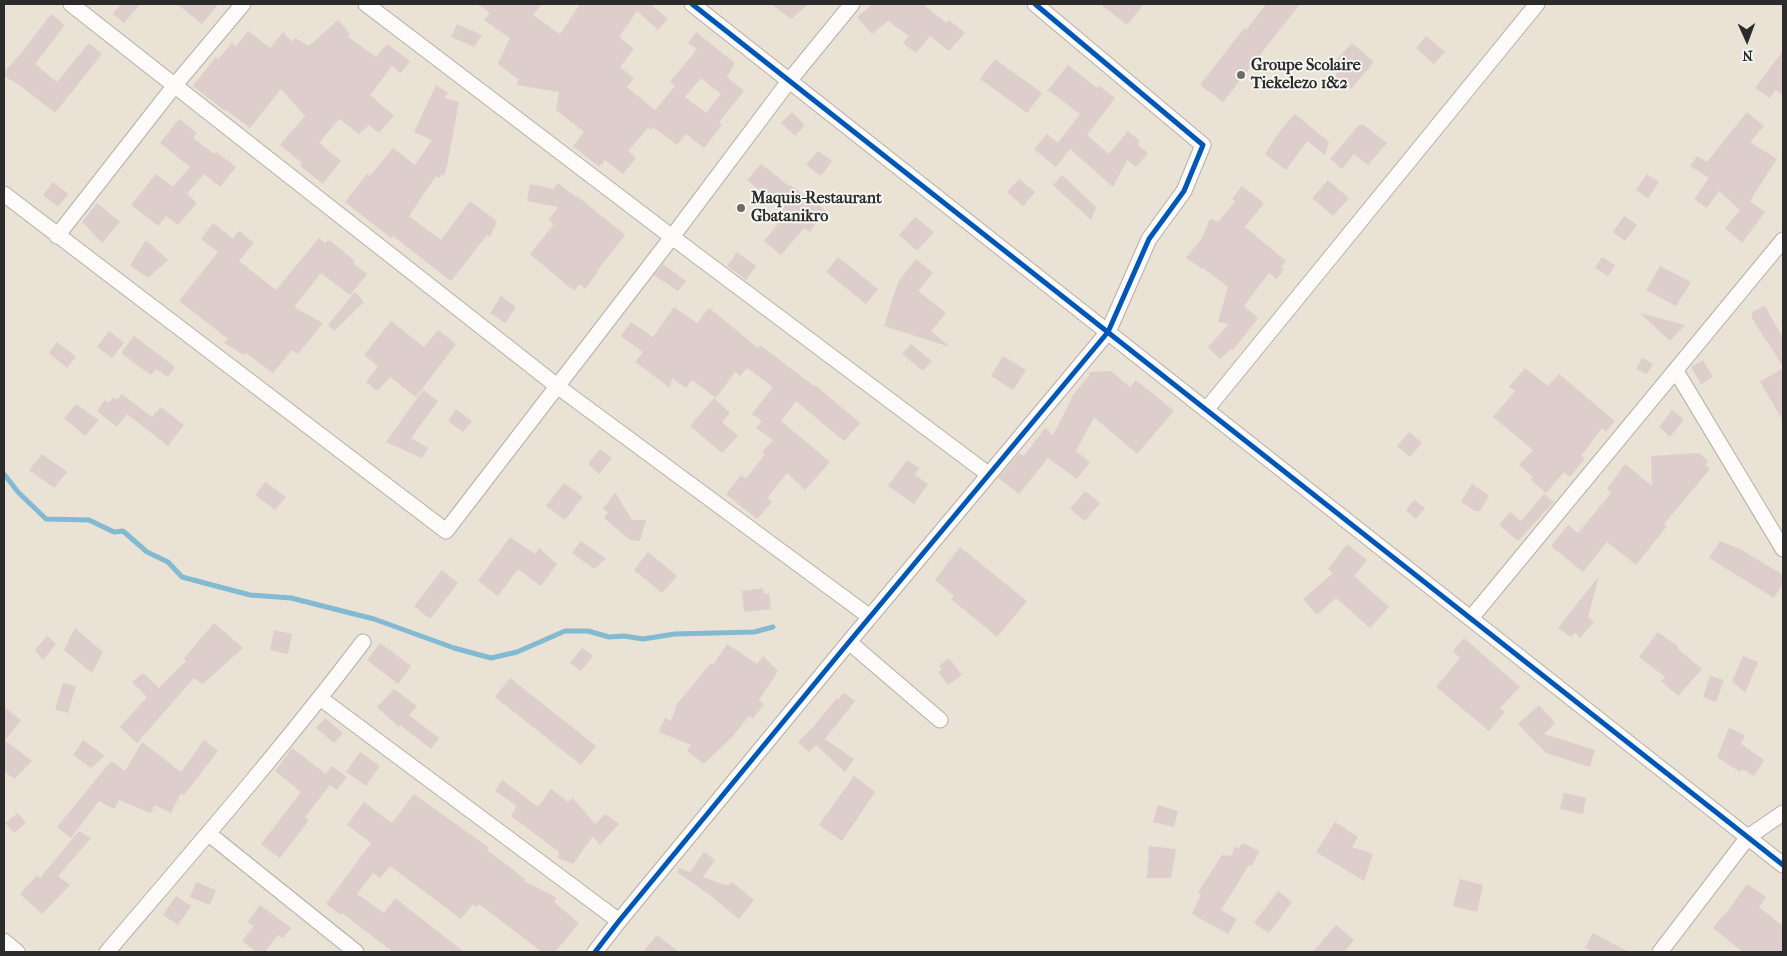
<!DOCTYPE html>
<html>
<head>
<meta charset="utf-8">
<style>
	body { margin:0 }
	#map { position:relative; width:1787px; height:956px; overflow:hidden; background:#eae2d5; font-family:"IM FELL French Canon",serif }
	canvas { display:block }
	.frame { position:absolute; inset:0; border:5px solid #2b2b2b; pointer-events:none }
	.north { position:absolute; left:1722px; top:15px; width:50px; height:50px; -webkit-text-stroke:4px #f6f6f2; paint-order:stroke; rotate:178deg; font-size:14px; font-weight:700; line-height:20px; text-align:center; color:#2b2b2b }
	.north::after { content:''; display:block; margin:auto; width:18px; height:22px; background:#2b2b2b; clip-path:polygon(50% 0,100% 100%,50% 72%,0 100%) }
</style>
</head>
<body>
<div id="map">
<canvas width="1787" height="956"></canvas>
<div class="frame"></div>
<div class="north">N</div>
</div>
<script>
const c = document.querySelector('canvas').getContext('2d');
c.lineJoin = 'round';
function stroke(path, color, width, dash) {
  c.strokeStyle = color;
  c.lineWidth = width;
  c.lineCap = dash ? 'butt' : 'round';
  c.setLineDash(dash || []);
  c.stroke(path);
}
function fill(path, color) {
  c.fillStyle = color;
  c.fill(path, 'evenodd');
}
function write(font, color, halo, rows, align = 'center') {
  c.font = font + ' "IM FELL French Canon",serif';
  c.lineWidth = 4;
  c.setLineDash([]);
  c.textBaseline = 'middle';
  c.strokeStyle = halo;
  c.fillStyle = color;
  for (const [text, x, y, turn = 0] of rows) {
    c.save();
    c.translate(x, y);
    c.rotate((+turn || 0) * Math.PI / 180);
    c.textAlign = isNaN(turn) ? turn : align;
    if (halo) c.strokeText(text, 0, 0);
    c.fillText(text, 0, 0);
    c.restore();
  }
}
stroke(new Path2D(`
	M4 474 18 492 46 519 89 520 114 532 123 531 147 552 168 562 182 577 250 595 291 598 374 619 454 648 491 658 517 652 565 631H588L609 637 624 636 643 639 675 634 754 632 773 627`), '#82bad2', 5);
fill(new Path2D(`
	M121 4H140L124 23 113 14Z
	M177 4H218L202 24Z
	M477 4H542L533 15 560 34 580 4H650L668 19 658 30 637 11 619 37 634 49 620 67 634 78 627 87 655 110 675 86 670 82 697 49 688 43 696 32 735 63 727 77 744 91 719 122 722 125 704 148 686 134 677 145 653 127 651 130 648 128 628 151 636 158 623 174 605 160 599 167 573 146 584 132 556 110 559 92 516 85 519 80 498 64 510 38 484 20 490 13ZM701 78 721 94 706 113 685 97Z
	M771 4H809L791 19Z
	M873 4H923L946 23 949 20 965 33 949 51 930 36 916 53 903 43 909 36 888 21 872 34 857 17Z
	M1100 4H1144L1127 25Z
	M1266 4H1300L1223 102 1200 85 1244 28 1246 30Z
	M51 14 65 25 35 64 57 82 89 43 102 54 55 113 22 87 4 76V72L23 51Z
	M338 20 350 34 347 36 376 57 387 44 410 61 401 73 392 66 370 95 394 116 379 133 369 125 359 134 339 119 319 143 341 161 323 184 300 166 302 163 280 145 305 116 281 89 250 128 226 110 225 111 193 86 216 57 218 59 232 43 236 46 248 31 270 48 283 32 292 42 295 38 309 46Z
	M457 24 482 35 474 47 451 37Z
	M1426 36 1445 52 1434 64 1416 48Z
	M1352 43 1374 62 1351 89 1335 78 1340 63 1336 60Z
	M1783 51V95L1775 90 1770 98 1755 88Z
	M995 59 1042 93 1027 113 980 79Z
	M1068 65 1097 88 1099 86 1115 98 1087 135 1109 154 1128 131 1140 141 1137 144 1148 153 1136 167 1127 160 1113 187 1070 149 1056 167 1034 149 1047 134 1058 143 1080 114 1048 90Z
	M436 85 448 93 444 98 459 102 447 166 444 176 442 174 439 178 436 176 409 216 441 240 470 201 497 221 490 237 487 235 451 281 393 236 391 238 345 202 367 174 370 176 393 148 415 165 432 140 414 132Z
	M792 112 805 125 795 136 781 123Z
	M1747 112 1764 126 1750 142 1777 159 1750 201 1765 212 1742 243 1725 228 1740 210 1719 191 1707 208 1694 199 1709 178 1690 166 1697 156 1707 162Z
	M1295 114 1329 142 1325 155 1307 141 1286 170 1265 154 1280 131Z
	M179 119 197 133 193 138 214 154 216 152 236 167 220 187 204 174 187 194 197 203 178 225 166 216 158 226 131 205 156 174 173 187 190 167 160 143Z
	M1359 125H1364L1387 143 1368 165 1354 154 1342 169 1330 159Z
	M818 151 832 161 821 176 806 165Z
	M761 164 789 186 790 185 825 210 810 232 804 228 781 255 764 241 787 213 747 180Z
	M1647 174 1659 182 1648 198 1636 190Z
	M1062 175 1096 207 1091 220 1053 185Z
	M1019 179 1035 192 1023 206 1007 192Z
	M1328 180 1349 198 1333 216 1312 198Z
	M53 182 68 194 58 207 43 195Z
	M558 183 576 197 577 196 625 235 597 271 598 272 585 289 579 284 574 291 530 254 554 224 549 220 558 207 527 201 530 184 553 189Z
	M1242 186 1264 203 1245 227 1286 261 1281 267 1284 270 1276 279 1269 273 1244 306 1258 318 1233 350 1231 349 1220 359 1208 347 1229 324 1218 322 1228 287 1203 268 1202 269 1186 258 1202 238 1210 219 1218 222 1235 202 1232 199Z
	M97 203 120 222 102 243 82 222Z
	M1624 216 1637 225 1625 241 1613 232Z
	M915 217 934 232 917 251 899 235Z
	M213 223 233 239 239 231 254 243 239 261 276 290 319 238 325 243 329 240 355 261 353 263 367 274 350 295 321 273 294 307 323 323 298 354 292 350 273 373 246 353 244 355 224 343 228 339 179 301 218 252 201 239Z
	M146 240 168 260 148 278 130 265Z
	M737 252 756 266 746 280 727 266Z
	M838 257 878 289 866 304 826 272Z
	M1602 257 1615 265 1608 276 1595 268Z
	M916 259 933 273 918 291 946 313 931 331 950 347 884 326 898 282Z
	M663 264 686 281 678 291 654 275Z
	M1660 266 1691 282 1676 306 1646 290Z
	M355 292 364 302 334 331 328 325Z
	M501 296 516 307 505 323 490 313Z
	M1765 306 1783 338V367L1767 341H1766L1752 318V312Z
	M674 307 697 323 709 308 758 348 760 345 814 386 815 385 860 423 844 441 796 401 781 421 830 462 805 490 787 473 767 498 772 502 757 519 726 494 741 475 746 479 765 454 762 452 773 440 756 428 762 421 752 414 773 387 747 368 740 376 735 372 716 398 692 380 686 388 672 378 670 388 635 362 643 352 621 336 631 322 653 337Z
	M1640 313 1685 325 1670 341Z
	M391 321 424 347 438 330 456 344 416 397 390 377 377 391 366 382 378 366 364 355Z
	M109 331 124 343 112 358 97 347Z
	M134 336 175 367 168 377 156 369 151 375 121 353Z
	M57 342 76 357 67 368 49 353Z
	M911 344 932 361 923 371 902 354Z
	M1003 356 1026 370 1013 390 991 376Z
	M1642 358 1653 364 1647 374 1636 369Z
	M1703 360 1713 377 1701 384 1691 367Z
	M1525 368 1548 386 1559 374 1615 421 1606 432 1602 428 1581 456 1585 458 1570 477 1564 472 1546 493 1531 480 1533 477 1519 465 1533 450 1493 417 1515 391 1509 387Z
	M1783 368V421L1760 382Z
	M1111 371 1130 387 1136 380 1174 411 1137 454 1094 417 1076 451 1090 462 1077 479 1048 458 1019 494 998 478 1019 453 1024 456 1045 428 1053 435 1072 398 1071 397 1089 376V372Z
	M423 390 438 401 411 438 428 448 422 458 386 442Z
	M122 394 152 417 161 407 184 425 168 446 127 414 117 427 97 411 105 400 109 403 113 397 117 400Z
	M714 398 730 413 722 422 738 436 722 453 690 426Z
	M76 404 99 420 85 436 64 418Z
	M456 409 472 421 463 432 448 421Z
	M1672 410 1684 419 1670 437 1659 427Z
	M1409 432 1422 443 1410 457 1397 446Z
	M600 449 612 458 599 474 588 464Z
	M1699 453 1708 461 1705 465 1710 469 1664 524 1667 526 1636 565 1607 542 1583 572 1551 546 1568 525 1578 533 1611 493 1607 489 1625 464 1652 486 1651 456Z
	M42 454 67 472 54 488 29 470Z
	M907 460 919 468 915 475 928 484 914 504 888 486Z
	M265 482 286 497 275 510 255 495Z
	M564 483 583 497 565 520 546 506Z
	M1472 484 1489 496 1480 511H1475L1461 502Z
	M1085 491 1100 503 1085 521 1070 509Z
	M615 492 632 520H646L640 541 630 540 604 518 608 512 603 509Z
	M1544 494 1554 502 1518 541 1499 525 1510 512 1521 521Z
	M1414 500 1425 508 1416 519 1406 510Z
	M510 537 535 554 539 548 557 564 541 586 518 569 498 596 478 581Z
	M581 541 606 559 594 569 572 553Z
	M1720 541 1742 550 1783 575V583L1774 598 1709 558Z
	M1347 544 1367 560 1354 576 1389 607 1370 628 1336 598 1317 615 1303 599 1333 573 1328 569Z
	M960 547 1027 601 997 637 951 599 954 596 935 580Z
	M648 552 677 576 662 593 634 570Z
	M442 570 458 583 430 619 414 606Z
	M1599 576 1588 617 1594 622 1580 638 1575 633 1571 637 1558 628Z
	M763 588 764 594 769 593 771 609 744 612 742 591Z
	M214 623 243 648 203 684 194 678 137 743 120 727 147 697 132 682 143 673 159 688 186 661 184 658Z
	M75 628 103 652 92 673 64 650Z
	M274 630 292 634 288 654 270 650Z
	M1658 632 1679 647 1678 649 1702 669 1678 696 1661 681 1665 677 1639 657Z
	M47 636 56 644 43 660 35 650Z
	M1464 638 1520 687 1500 708 1505 712 1489 731 1436 687 1460 658 1453 651Z
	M380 643 411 666 398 684 367 660Z
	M727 644 757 664 763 656 778 671 759 700 764 704 753 719 749 716 733 736 704 764 687 751 691 745 659 732 665 718 671 721 677 704 711 663 713 665Z
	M582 648 593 656 581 671 570 663Z
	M1743 656 1758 662 1745 693 1732 681Z
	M949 658 962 675 948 685 938 672 942 669 939 666Z
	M1710 676 1724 680 1716 702 1703 697Z
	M510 678 596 746 581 765 495 697Z
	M63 683 76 686 68 713 55 710Z
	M394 689 417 706 409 715 439 738 431 749 400 725 399 727 377 707Z
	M844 693 855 701 825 739 854 759 845 772 816 745 809 752 798 742 814 726 837 698 839 699Z
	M1539 705 1555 723 1544 734 1595 750 1590 767 1546 753 1518 724Z
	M4 707 21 720 5 740 32 761 14 779 4 771Z
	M325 718 343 733 334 743 316 728Z
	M1729 728 1745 735 1741 744 1764 760 1754 776 1742 769 1740 772 1717 757Z
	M83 740 105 756 91 768 73 755Z
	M204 740 218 751 184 795 181 793 171 813 155 805 151 813 119 800 114 809 99 801 71 838 57 827 111 761 125 771 142 742 181 772Z
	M292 748 326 774 332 766 347 777 337 790 330 785 305 817 309 820 280 858 261 844 301 792 275 771Z
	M360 752 380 766 366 786 346 772Z
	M854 776 875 792 842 841 819 825Z
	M502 780 538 807 551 789 568 802 573 798 595 824 605 814 619 824 600 845 593 836 573 864 558 858 559 852 511 816 517 806 495 791Z
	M1564 793 1586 798 1583 814 1560 809Z
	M414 794 489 848 487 850 525 879 524 881 557 898 554 902 579 923 555 952H542L479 904 477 907 473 904 461 919 390 866 380 878 373 873 357 894 384 913 395 898 464 952H393L342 913 341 915 326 904 371 843 347 825 364 802 392 823Z
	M1158 805 1178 811 1174 827 1153 822Z
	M18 813 26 823 14 833 5 823Z
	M1335 822 1358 837 1352 847 1373 854 1364 881 1316 852Z
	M79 831 91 838 58 876 70 885 42 914 20 894 37 875 40 878Z
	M1242 843 1259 851 1252 866 1249 865 1221 910 1237 919 1228 934 1192 914 1201 894 1198 892 1222 855 1232 856 1234 846 1239 849Z
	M1149 846 1176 849 1171 878H1147Z
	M704 852 715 860 703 877 728 886 732 882 754 900 739 919 707 893 677 872 679 868 690 872Z
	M1460 879 1483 885 1477 912 1453 906Z
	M196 882 216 890 210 905 190 897Z
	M1747 884 1766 897 1759 907 1783 926V952H1743L1713 928 1724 914 1725 915Z
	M1278 891 1292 902 1269 933 1254 923Z
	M176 896 191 906 178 925 163 915Z
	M260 905 291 928 283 938 278 935 265 952H256L242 941 254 926 248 922Z
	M1336 925 1354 940 1344 952H1313Z
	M1593 933 1629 952H1593L1585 948Z
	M657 935 679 952H643Z`), '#ddcdcb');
const minor = new Path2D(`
	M71 4 557 386 870 617
	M366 4 672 237 988 474
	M692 4 1783 865
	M4 194 446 531 672 237 789 81 852 4
	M57 236 175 85 243 4
	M1676 371 1783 549
	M1206 410 1537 4
	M1471 618 1783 240
	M849 642 940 720
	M320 698 619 921
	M209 834 356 952
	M4 941 17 952
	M107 952C194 850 282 749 363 642
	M595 952 619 921 849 642 1108 332 1149 239 1184 191 1203 145 1035 4
	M1660 952 1748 837 1783 813`);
stroke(minor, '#b5afa7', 17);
stroke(minor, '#fcfbf9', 15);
stroke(new Path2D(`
	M692 4 1783 865
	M595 952 619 921 849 642 1108 332 1149 239 1184 191 1203 145 1035 4`), '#0057b8', 5);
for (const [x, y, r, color] of [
	[1241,75,5,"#6e6b66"],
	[741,208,5,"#6e6b66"]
]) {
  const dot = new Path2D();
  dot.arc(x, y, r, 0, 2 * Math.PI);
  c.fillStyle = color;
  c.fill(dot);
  stroke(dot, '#f6f6f2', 2);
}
write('bold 16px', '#2b2b2b', '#f6f6f2', [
	["Groupe Scolaire",1251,66],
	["Tiekelezo 1&2",1251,84],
	["Maquis-Restaurant",751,199],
	["Gbatanikro",751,217]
], 'left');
</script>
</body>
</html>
